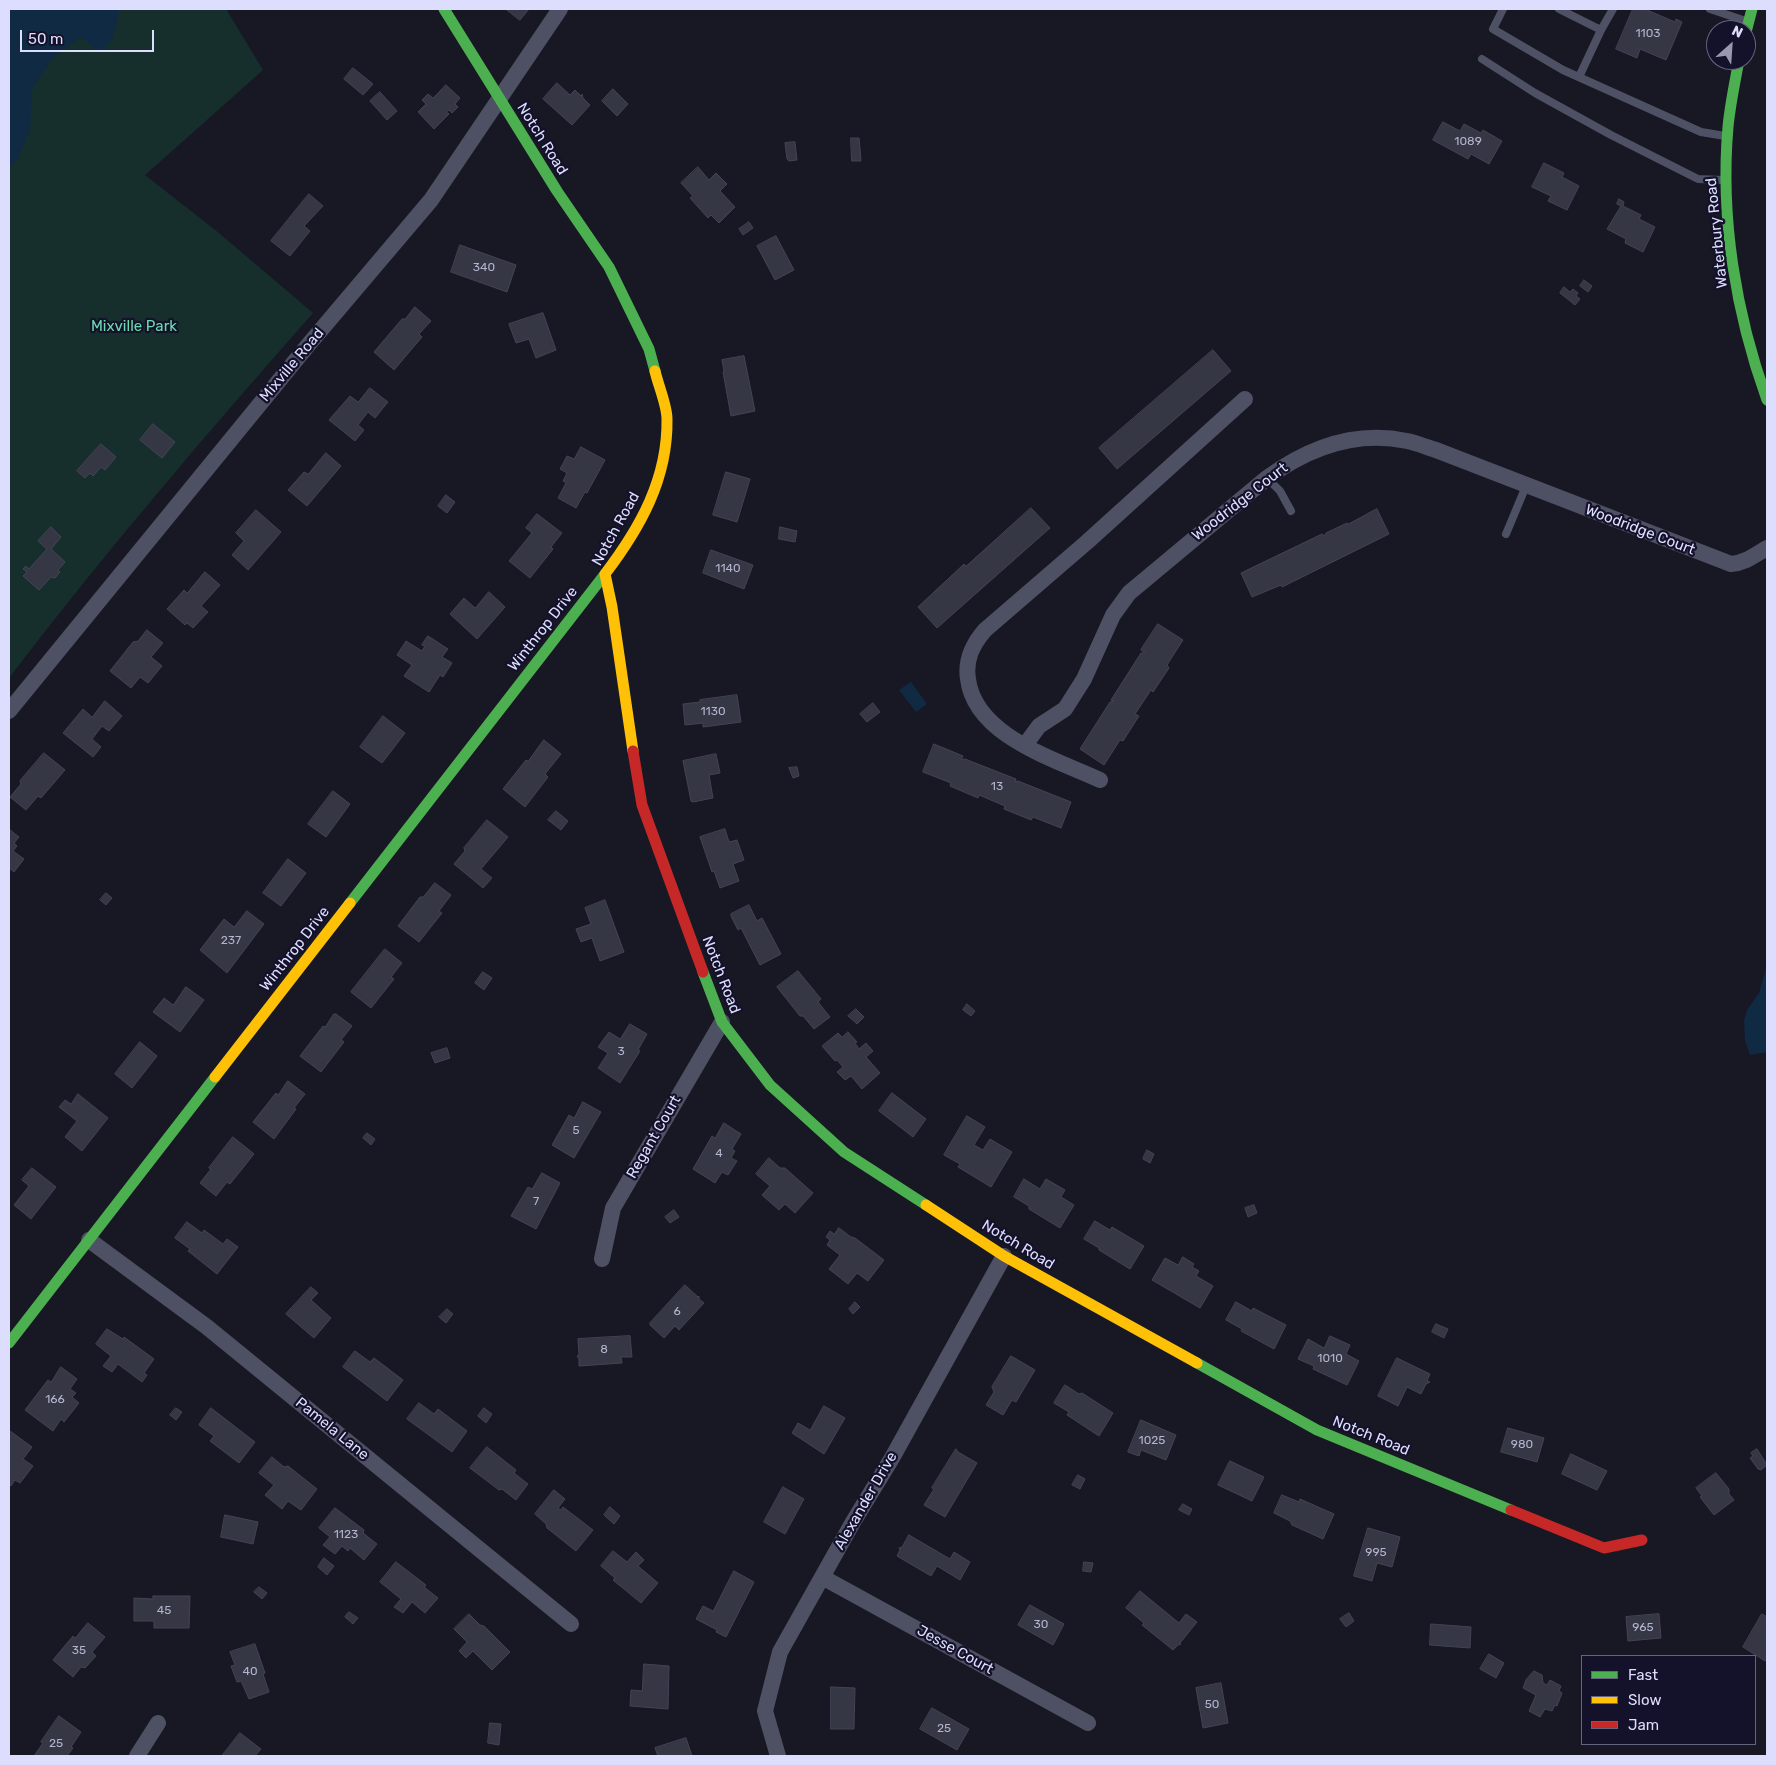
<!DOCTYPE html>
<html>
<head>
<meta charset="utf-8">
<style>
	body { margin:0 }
	#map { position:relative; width:1776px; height:1765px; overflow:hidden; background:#181824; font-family:Rubik,sans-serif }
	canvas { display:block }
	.frame { position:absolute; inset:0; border:10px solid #dddefd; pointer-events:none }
	.legend { position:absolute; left:1581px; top:1655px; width:175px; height:90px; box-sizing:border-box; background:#13122a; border:1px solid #64647e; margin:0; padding:6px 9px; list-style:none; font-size:15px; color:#dddefd }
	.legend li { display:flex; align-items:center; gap:10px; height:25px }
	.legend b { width:25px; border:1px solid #64647e }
	.north { position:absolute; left:1706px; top:20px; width:50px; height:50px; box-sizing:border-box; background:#13122a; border:1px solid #64647e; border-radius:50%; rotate:26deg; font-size:14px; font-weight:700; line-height:20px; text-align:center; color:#dddefd }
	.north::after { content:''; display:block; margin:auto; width:18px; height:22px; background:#9899b1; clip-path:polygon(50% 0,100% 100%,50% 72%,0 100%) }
	.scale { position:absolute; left:20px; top:30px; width:134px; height:22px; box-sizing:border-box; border:2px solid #dddefd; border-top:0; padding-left:6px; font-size:15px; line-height:18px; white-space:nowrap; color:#dddefd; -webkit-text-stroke:4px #13122a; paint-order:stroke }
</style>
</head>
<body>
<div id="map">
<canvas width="1776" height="1765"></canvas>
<div class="frame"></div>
<ul class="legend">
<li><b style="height:6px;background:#4caf50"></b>Fast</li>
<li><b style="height:6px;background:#ffc107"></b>Slow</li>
<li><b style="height:6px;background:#c62828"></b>Jam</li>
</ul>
<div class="north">N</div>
<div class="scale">50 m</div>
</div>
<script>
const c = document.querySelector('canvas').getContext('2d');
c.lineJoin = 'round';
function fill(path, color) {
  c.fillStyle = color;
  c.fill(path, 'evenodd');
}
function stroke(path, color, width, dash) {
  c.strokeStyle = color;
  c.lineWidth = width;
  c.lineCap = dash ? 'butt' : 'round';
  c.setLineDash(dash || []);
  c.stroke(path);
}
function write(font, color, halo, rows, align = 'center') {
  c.font = font + ' Rubik,sans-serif';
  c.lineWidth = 4.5;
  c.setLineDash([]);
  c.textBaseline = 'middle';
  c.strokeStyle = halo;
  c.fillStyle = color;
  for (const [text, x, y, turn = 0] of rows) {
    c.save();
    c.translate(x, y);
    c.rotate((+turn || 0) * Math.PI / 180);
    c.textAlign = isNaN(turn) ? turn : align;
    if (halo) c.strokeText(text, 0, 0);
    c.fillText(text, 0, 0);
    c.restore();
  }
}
fill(new Path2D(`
	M9 9H226L263 70 145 175 219 233 313 313C208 432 105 552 9 678Z`), '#162f2d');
fill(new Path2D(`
	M9 9H118L119 10C115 31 117 40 99 52L81 37 53 57 32 89 30 130 17 160 9 168Z
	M911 682 927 704 916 712 899 690Z
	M1767 965V1052L1750 1055 1745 1040 1744 1020 1747 1010 1759 993Z`), '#102a43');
const building = new Path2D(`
	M506 9H529L520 20Z
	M1633 9H1648L1647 10 1675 22 1676 19 1682 22 1666 60 1640 49 1637 58 1616 49Z
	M353 68 373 84 363 95 344 79Z
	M557 83 570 95 575 90 581 96 582 94 583 98 590 105 572 125 543 99Z
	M446 85 460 98 455 104 458 107 452 113 449 110 446 112 449 114 434 129 418 112 426 104 422 100 428 94 433 98Z
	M613 89 628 104 617 116 602 101Z
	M380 92 397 111 387 120 370 101Z
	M1443 122 1460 131 1464 124 1481 133 1483 130 1502 141 1489 164 1471 154 1468 159 1433 140Z
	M851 138H859L861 161H852Z
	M795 142 797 160 789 161 787 159 785 143Z
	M1544 163 1564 173 1562 177 1579 186 1567 210 1548 201 1551 196 1532 187Z
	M698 167 709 180 716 173 727 184 720 191 735 207 719 223 711 215 708 218 690 198 693 196 681 183Z
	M309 194 323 206 304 226 310 231 290 256 271 241Z
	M1619 199 1624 202 1623 206 1641 215 1639 219 1655 227 1643 252 1625 243 1626 239 1607 229 1621 206 1617 204Z
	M749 222 753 228 743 235 739 229Z
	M776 236 794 270 775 280 757 246Z
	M460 245 516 265 507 292 451 272Z
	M1584 280 1592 286 1588 292 1580 286Z
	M1564 287 1570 292 1573 289 1578 293 1576 296 1580 299 1575 305 1560 293Z
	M415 307 431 321 419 334 422 337 394 370 374 352 402 319H405Z
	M543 313 556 350 536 358 529 339 516 343 509 324Z
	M1213 350 1231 371 1117 469 1099 448Z
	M744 356 755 411 731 416 723 372 724 371 722 360Z
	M370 388 388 402 375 418 368 412 358 425 364 430 355 441 329 420 350 396 358 402Z
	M153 424 175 442 162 458 140 440Z
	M101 444 116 457 105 470 101 467 93 476 90 473 85 478 77 471Z
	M581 447 605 460 587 493 585 492 576 508 558 498 566 483 563 481 567 473 560 469 567 456 574 459Z
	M326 453 341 466 307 506 288 490 304 472 308 474Z
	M726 472 750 479 737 522 713 515Z
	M446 495 455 502 447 513 438 506Z
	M1031 508 1050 528 937 628 918 607 964 564 966 566Z
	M1377 509 1389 534 1282 587 1281 585 1252 597 1241 573 1322 534 1325 536 1326 533 1347 523 1348 524Z
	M256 510 281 532 248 570 232 555 244 541 236 533Z
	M537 514 562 533 551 547 553 549 530 578 509 561 532 533 526 528Z
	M51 527 61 537 51 549 65 562 58 570 60 572 55 578 51 577 39 590 23 576 27 572 23 569 26 566 29 569 47 549 38 541Z
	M780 527 797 531 795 542 779 539Z
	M711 550 753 565 744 589 703 573Z
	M205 572 220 585 201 606 208 612 193 628 187 623 185 625 167 609 184 590 187 593Z
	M489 592 505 607 477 639 450 614 464 598 475 608Z
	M1158 624 1183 640 1167 665 1169 668 1153 692 1151 690 1135 714 1139 716 1123 741 1120 740 1104 765 1080 749 1110 702 1114 701 1111 700 1141 653H1145L1141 650Z
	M147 630 163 643 151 657 162 666 148 683 140 677 131 688 110 671 133 642 138 641Z
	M428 636 448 649 442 657 452 663 443 677 440 675 429 692 404 676 412 665 397 655 406 641 422 651 425 646 422 645Z
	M737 695 741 722 703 727V723L685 725 683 704 700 702V700Z
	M105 701 122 716 109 731 102 726 92 739 101 747 93 757 63 733 83 709 92 717Z
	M873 703 880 712 867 722 860 714Z
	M383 716 405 733 382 763 360 747Z
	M544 740 561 754 545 774 548 777 525 807 503 789 526 760 528 761Z
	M934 744 963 756 961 760 965 759 1016 779 1015 782 1018 781 1071 802 1061 828 1033 817 1031 820 1004 809 1005 806 979 795 978 798 950 786 951 783 923 772Z
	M44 753 65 770 41 798 38 796 26 810 10 797 21 784 20 781Z
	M716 754 720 773 709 775 713 798 693 802 691 801 683 761Z
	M797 767 799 776 793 778 789 768Z
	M333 791 350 804 326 837 308 824Z
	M556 811 568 821 561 830 548 820Z
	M487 820 508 837 481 869 492 878 483 888 454 864 465 851 464 848Z
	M9 829 19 837 14 843 17 846 13 851 24 859 14 872 9 868Z
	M725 829 729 842 737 840 744 860 733 864 739 881 720 888 714 871 712 872 700 837Z
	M288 859 306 873 281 906 263 893Z
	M435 883 451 895 439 911 442 913 419 942 398 926 420 897H423Z
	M106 893 112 898 106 905 100 900Z
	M605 900 624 952 600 961 592 938 581 942 576 929 591 924 585 908Z
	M749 905 757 921 762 918 781 954 760 965 741 928 738 930 731 916V914Z
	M247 911 264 924 227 973 200 950 224 919 234 927Z
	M385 949 402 963 391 977 394 979 371 1008 351 992Z
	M798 971 821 999 818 1002 830 1017 814 1029 803 1016H800L777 987Z
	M483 972 492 978 484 990 475 983Z
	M186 987 204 1000 180 1032 153 1012 164 998 173 1005Z
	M967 1004 975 1011 971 1016 963 1010Z
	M856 1009 864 1017 857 1024 848 1016Z
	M334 1014H336L352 1026 341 1040 344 1042 321 1072 300 1056 323 1026 325 1027Z
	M630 1024 647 1034 638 1050 640 1051 620 1083 598 1068 608 1053 598 1047 609 1032 620 1039Z
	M848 1032 857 1042 855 1043 859 1049 866 1043 873 1051 866 1057 880 1073 862 1089 851 1076 845 1080 837 1072 843 1067 837 1060 835 1061 822 1046 838 1033 842 1037Z
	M140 1042 157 1056 132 1088 115 1074Z
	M447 1048 450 1058 435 1063 431 1053Z
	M288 1081 305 1094 294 1108 296 1109 274 1139 253 1122 276 1093 278 1095Z
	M892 1093 926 1119 913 1137 879 1111Z
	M78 1094 108 1118 82 1151 65 1137 77 1121 59 1107 65 1100 71 1104Z
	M583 1102 601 1112 574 1158 552 1145 569 1115 574 1118Z
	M967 1116 985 1127 974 1145 983 1150 990 1139 1012 1152 991 1187 958 1167 960 1164 944 1155Z
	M724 1123 741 1134 732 1149 735 1151 731 1158 737 1161 728 1175 722 1172 715 1183 693 1169 712 1136 715 1138Z
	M367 1133 375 1139 371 1145 363 1138Z
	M233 1137 254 1154 230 1184 227 1182 216 1196 200 1183 211 1169 209 1168Z
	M1147 1150 1154 1154 1150 1163 1143 1159Z
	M769 1158 780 1168H785L813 1193 795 1213 785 1204 779 1210 762 1195 770 1186 756 1174Z
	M32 1168 56 1187 31 1219 14 1205 29 1186 22 1180Z
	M542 1173 560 1183 536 1229 511 1216 528 1187 532 1189Z
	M1024 1179 1040 1189 1046 1179 1065 1190 1061 1197 1074 1205 1060 1228 1029 1209V1206L1014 1197Z
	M1254 1205 1257 1213 1248 1217 1245 1208Z
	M674 1210 679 1217 670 1223 665 1217Z
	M1095 1221 1110 1230 1112 1227 1144 1246 1130 1269 1099 1250V1248L1084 1239Z
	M187 1222 202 1233 204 1230 223 1244 227 1239 238 1247 217 1274 188 1251 190 1249 175 1238Z
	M839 1228 851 1237 855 1238 884 1260 868 1281 857 1273 848 1284 829 1269 840 1255 827 1245 830 1240 826 1237 830 1231 834 1234Z
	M1183 1257 1194 1264 1192 1267 1199 1271 1196 1276 1213 1286 1200 1308 1152 1280 1165 1258 1178 1265Z
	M685 1285 698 1297 699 1296V1299L704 1303 679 1330 675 1326 664 1338 650 1325V1323Z
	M311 1287 318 1293 311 1300 331 1318 314 1338 286 1314Z
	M855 1302 860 1307 853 1314 849 1309Z
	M1236 1302 1252 1311 1253 1308 1286 1325 1274 1349 1241 1331 1242 1329 1226 1320Z
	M447 1309 453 1314 446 1323 439 1317Z
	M1436 1324 1448 1329 1444 1338 1432 1332Z
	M107 1329 123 1339 124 1337 154 1359 144 1373 147 1375 142 1382 118 1364 112 1372 103 1366 111 1356 96 1344Z
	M630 1336 632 1357H621L622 1363 579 1366V1359L577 1356 579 1355 578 1339Z
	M1330 1336 1350 1345 1346 1354 1359 1361 1347 1385 1313 1369 1314 1366 1298 1359 1308 1339 1324 1348Z
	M355 1351 370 1362 374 1358 403 1380 387 1401 343 1367Z
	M1011 1356 1035 1370 1016 1402 1012 1400 1003 1415 986 1405 994 1392 992 1387Z
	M1397 1358 1430 1374 1427 1381 1430 1382 1426 1384 1421 1394 1407 1387 1398 1406 1378 1396Z
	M61 1367 77 1379 70 1389 76 1393 72 1397 79 1403 64 1422 61 1419 53 1431 25 1410 48 1380 51 1382Z
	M1065 1385 1079 1394 1082 1393 1113 1413 1099 1436 1067 1415 1069 1412 1054 1403Z
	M419 1403 434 1414 438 1409 467 1431 452 1452 407 1419Z
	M824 1406 845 1418 824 1454 792 1433 798 1423 810 1430Z
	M176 1408 182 1412 176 1420 170 1415Z
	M211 1408 255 1442 239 1463 210 1441 214 1436 199 1425Z
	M484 1408 492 1414 486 1423 478 1416Z
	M1141 1420 1176 1435 1166 1460 1141 1450 1139 1456 1128 1452Z
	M1508 1428 1544 1438 1537 1462 1501 1452Z
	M10 1431 32 1447 23 1459 33 1466 20 1483 15 1480 11 1486 9 1484V1433Z
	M487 1447 516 1470 514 1473 528 1484 516 1500 502 1489 499 1490 470 1468Z
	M956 1449 958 1452 977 1463 945 1517 924 1505 934 1489 932 1488Z
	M1757 1449 1767 1465 1761 1470 1758 1469 1750 1458 1753 1456 1751 1453Z
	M1571 1454 1607 1471 1597 1490 1562 1474Z
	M272 1457 284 1467 288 1466 317 1489 301 1510 288 1501 282 1509 265 1495 274 1485 259 1473Z
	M1230 1461 1264 1477 1252 1501 1218 1485Z
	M1716 1473 1729 1489V1494L1734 1500 1714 1515 1700 1497 1702 1496 1696 1488Z
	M1078 1475 1085 1479 1080 1489 1072 1485Z
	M783 1487 804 1499 785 1534 764 1522Z
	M554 1490 565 1499 558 1508 561 1510 563 1507 593 1530 576 1551 547 1528 546 1524 535 1514Z
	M1282 1495 1299 1502 1300 1499 1334 1514 1323 1539 1292 1525 1290 1521 1274 1513Z
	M1183 1504 1192 1509 1189 1515 1179 1510Z
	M610 1507 620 1516 614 1524 604 1515Z
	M335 1508 364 1530 363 1533 377 1544 364 1560 350 1548 348 1551 342 1546 335 1554 323 1545 330 1537 319 1528Z
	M225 1515 258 1522 253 1544 221 1537Z
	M1368 1528 1400 1537 1392 1567 1377 1563 1372 1581 1354 1576Z
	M909 1535 950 1559 954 1552 970 1562 960 1580 937 1566 931 1576 897 1556 900 1550 899 1548 902 1547Z
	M613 1551 627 1562 636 1552 644 1560 638 1566 658 1583 641 1603 613 1580 615 1578 601 1566Z
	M324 1558 334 1566 327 1575 318 1567Z
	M396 1562 426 1585 424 1587 438 1598 425 1613 412 1602 403 1613 394 1607 401 1599 380 1582Z
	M1084 1562 1093 1563 1091 1572 1083 1571Z
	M734 1571 754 1582 726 1637 716 1632 717 1630 696 1619 703 1606 713 1611Z
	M259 1587 267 1593 262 1599 254 1592Z
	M1140 1591 1179 1623 1186 1614 1197 1622 1180 1643 1181 1644 1178 1645 1173 1650 1142 1625 1144 1623 1126 1608Z
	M153 1596H190L189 1628H154V1621H134V1598L153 1599Z
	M1030 1605 1064 1624 1053 1645 1018 1625Z
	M349 1612 358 1618 353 1624 345 1617Z
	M1349 1613 1354 1621 1346 1627 1340 1619Z
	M469 1614 480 1625 484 1626 510 1652 492 1670 473 1651 466 1658 459 1651 467 1642 454 1629Z
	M1659 1614 1661 1638 1628 1641 1626 1617Z
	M1762 1614 1767 1617V1615V1657L1765 1661 1743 1647Z
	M88 1623 105 1637 92 1652 96 1656 85 1668 81 1667 73 1677 53 1660 73 1636 75 1638Z
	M1431 1624 1471 1627 1470 1648 1430 1645Z
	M255 1644 265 1673 263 1674 269 1692 249 1699 241 1681 237 1682 231 1666 235 1665 230 1652Z
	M1489 1654 1504 1663 1496 1678 1480 1669Z
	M644 1664 669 1666 668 1709 630 1706 631 1690 642 1691Z
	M1534 1671 1542 1675 1543 1683 1547 1685 1550 1680 1561 1686 1559 1691 1562 1693 1557 1706 1555 1705 1552 1711 1545 1709 1540 1717 1529 1711 1536 1695 1523 1688 1526 1680Z
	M1221 1683 1228 1723 1203 1728 1196 1688Z
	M831 1687 855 1688 854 1729H831Z
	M932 1708 969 1729 957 1750 920 1729Z
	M59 1716 81 1732 71 1747 73 1748 67 1756H34L43 1743 41 1742Z
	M490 1723 501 1724 499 1745 488 1743Z
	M240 1733 261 1749 255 1756H222Z
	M686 1738 692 1756H658L655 1748Z`);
fill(building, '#363745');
stroke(building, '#444356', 1);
stroke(new Path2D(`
	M1503 9 1493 29 1563 70 1701 132 1725 136
	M1559 9 1601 30 1613 9
	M1710 9 1746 21
	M1482 59 1535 93 1611 135 1698 179 1723 180
	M1579 77 1601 30
	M1267 478 1280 491 1291 511
	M1506 534 1526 486`), '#4e5064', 8);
stroke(new Path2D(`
	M9 711 309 344 431 200 560 9
	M1025 745 1039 726 1065 709 1084 679 1113 615 1129 593 1267 478C1308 448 1355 430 1407 441 1417 443 1426 447 1436 450L1731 564C1745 563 1755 555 1767 548
	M1100 780C1055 759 975 736 968 679 965 660 972 645 985 630L1087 542 1245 399
	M89 1240 207 1327 571 1624
	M602 1259 613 1208 722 1022
	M822 1577 1088 1723
	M137 1756 158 1723
	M778 1756 765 1711 780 1652 853 1522 892 1458 1004 1256`), '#4e5064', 16);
stroke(new Path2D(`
	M444 9 557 191 609 267 649 349 655 371
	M1746 32 1752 9
	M1739 60C1735 82 1730 105 1728 127 1720 219 1736 314 1767 400
	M350 903 605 574
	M703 972 722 1022 770 1085 844 1152 926 1205
	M9 1343 215 1077
	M1197 1363 1317 1430 1511 1510`), '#4caf50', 11);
stroke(new Path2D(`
	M633 751 612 607 605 574C640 528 668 479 667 419 667 405 658 385 655 371
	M215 1077 350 903
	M926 1205 1004 1256 1197 1363`), '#ffc107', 11);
stroke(new Path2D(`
	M633 751 642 805 703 972
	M1511 1510 1604 1548 1642 1540`), '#c62828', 11);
write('12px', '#b3b4cf', null, [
	["1103",1648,34],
	["1089",1468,142],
	["340",484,268],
	["1140",728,569],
	["1130",713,712],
	["13",997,787],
	["237",231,941],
	["3",621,1052],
	["5",576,1131],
	["4",719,1154],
	["7",536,1202],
	["6",677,1312],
	["8",604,1350],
	["1010",1330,1359],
	["166",55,1400],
	["1025",1152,1441],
	["980",1522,1445],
	["1123",346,1535],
	["995",1376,1553],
	["45",164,1611],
	["30",1041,1625],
	["965",1643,1628],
	["35",79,1651],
	["40",250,1672],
	["50",1212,1705],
	["25",944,1729],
	["25",56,1744]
]);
write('15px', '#dddefd', '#13122a', [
	["Notch Road",542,139,58],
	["Waterbury Road",1717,233,-96],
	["Mixville Road",292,365,-50],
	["Woodridge Court",1240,502,-38],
	["Notch Road",616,529,-61],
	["Woodridge Court",1640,530,21],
	["Winthrop Drive",543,629,-52],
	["Winthrop Drive",295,949,-52],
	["Notch Road",721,975,69],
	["Regant Court",654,1137,-60],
	["Notch Road",1018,1245,31],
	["Pamela Lane",332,1429,39],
	["Notch Road",1371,1436,22],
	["Alexander Drive",866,1501,-60],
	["Jesse Court",955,1650,29]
]);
write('15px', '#6cdaad', '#13122a', [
	["Mixville Park",134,327]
]);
</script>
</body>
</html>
